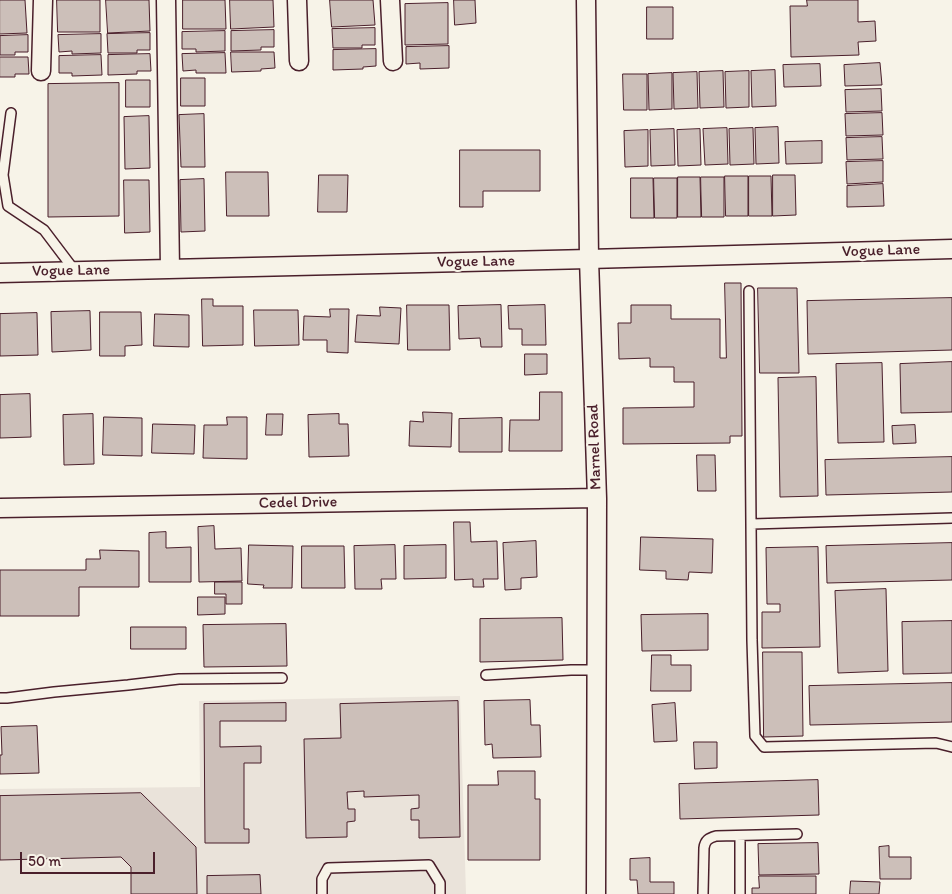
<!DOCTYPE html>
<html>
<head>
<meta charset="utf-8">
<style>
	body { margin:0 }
	#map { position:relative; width:952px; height:894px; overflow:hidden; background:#f7f3e8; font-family:Itim,sans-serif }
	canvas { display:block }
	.scale { position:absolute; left:20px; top:852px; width:135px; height:22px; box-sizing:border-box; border:2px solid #4a1f2b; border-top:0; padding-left:6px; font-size:15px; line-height:18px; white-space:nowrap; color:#4a1f2b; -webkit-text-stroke:4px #f7f3e8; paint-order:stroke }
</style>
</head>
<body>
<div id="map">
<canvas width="952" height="894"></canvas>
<div class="scale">50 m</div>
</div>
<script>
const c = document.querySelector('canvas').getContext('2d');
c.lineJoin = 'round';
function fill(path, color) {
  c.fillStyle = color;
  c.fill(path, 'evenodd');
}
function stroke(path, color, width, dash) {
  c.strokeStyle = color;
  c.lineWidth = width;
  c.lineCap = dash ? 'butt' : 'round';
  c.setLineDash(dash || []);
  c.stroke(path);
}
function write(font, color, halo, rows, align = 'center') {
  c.font = font + ' Itim,sans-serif';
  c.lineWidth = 4;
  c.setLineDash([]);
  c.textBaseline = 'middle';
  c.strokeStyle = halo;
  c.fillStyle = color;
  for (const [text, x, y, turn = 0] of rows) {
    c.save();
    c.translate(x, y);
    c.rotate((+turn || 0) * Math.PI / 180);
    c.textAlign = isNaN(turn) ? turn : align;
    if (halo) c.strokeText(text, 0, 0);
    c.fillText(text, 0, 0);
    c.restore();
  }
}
fill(new Path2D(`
	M460 696 466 894H0V789L200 787 199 701Z`), '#eae3da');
const building = new Path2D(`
	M0 0H25L27 33 0 34Z
	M57 0H100V32H58Z
	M106 0H149L150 31 108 33Z
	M183 0H225L226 29H183Z
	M230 0H273L274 27 231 29Z
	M330 0H373L375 25 332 27Z
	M454 0H475L476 23 455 25Z
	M807 0H858V22L875 21 876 41 858 42 859 55 791 57 790 6H807Z
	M448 3V44L405 45V4Z
	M647 7H673V39H647Z
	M375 28V45H362V48H333L332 29Z
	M274 30V47H261V50L231 51V31Z
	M225 31V51L196 52V49H182V32Z
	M150 33V50H137V53H108L107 34Z
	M101 34V53L72 54V51L59 52 58 35Z
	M28 35V52H15V55H0V36Z
	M449 46V68L420 69V63L406 64V47Z
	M376 49V66L363 67V69L333 70V50Z
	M231 52H274L275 68 261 69V71L232 72Z
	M225 53 226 73H196V70L183 71 182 54Z
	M150 54 151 71H137V74L108 75V55Z
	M101 55 102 75 72 76V73H59V56Z
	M0 57H28L29 74H15V77H0Z
	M880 63 882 85 845 86 844 65Z
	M820 64 821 86 784 87 783 65Z
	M775 70 776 106 752 107 751 71Z
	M723 71 724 107 700 108 699 72Z
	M749 71V107L726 108 725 72Z
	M697 72 698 108 674 109 673 73Z
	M672 73V109L649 110 648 74Z
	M623 74H647V110H624Z
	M181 78H205V106H181Z
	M126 80H150V107H126Z
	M119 83V216L48 217V84Z
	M881 89 882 111 846 112 845 90Z
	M882 113 883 135 846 136 845 114Z
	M204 114 205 167H181L179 115Z
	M149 116 150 168 125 169 124 117Z
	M778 127 779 163 756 164 755 128Z
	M727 128 728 164 705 165 703 129Z
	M753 128 754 164 730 165 729 129Z
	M674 129 675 165 651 166 650 130Z
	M700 129 701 165 678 166 677 130Z
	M648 130V166L625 167 624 131Z
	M882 137 883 159 847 160 846 138Z
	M822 141V163L786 164 785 142Z
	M460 150H540V191H483V207H460Z
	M883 161V182L847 184 846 162Z
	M226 172H268L269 216H227Z
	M319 175H348L347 212H318Z
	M773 175H795L796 215 773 216Z
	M725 176H748V216H726Z
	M749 176H771L772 216H749Z
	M678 177H700L701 217H678Z
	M701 177H724V217H702Z
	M631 178H653L654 218H631Z
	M654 178H677V218H655Z
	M204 179 205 231 181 232 180 180Z
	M124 180H149L150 232 125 233Z
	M883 184 884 206 847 207V186Z
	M725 283H741L742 436H730V443L623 444V408L694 407V382H674V367H650V358L619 359 618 323H631V305H671V319H720V358H726Z
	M758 288H797L799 373H760Z
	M952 298V350L808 354 807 301Z
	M202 299H213V306H243V345L203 346Z
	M407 305H449L450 350H408Z
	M501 305 502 347H481L480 338 459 339 458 306Z
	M545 305 546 345H522V329H509L508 306Z
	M380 307 401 308 399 344 355 342 357 315 380 316Z
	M330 309H349L348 353 327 352V340H303L304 316 330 317Z
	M254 310H298L299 345 255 346Z
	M90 311 91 350 52 352 51 312Z
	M100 312H141L142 345 125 346V356H100Z
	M37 313 38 355 0 356V314Z
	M155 314 189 315V347L154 346Z
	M525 354H547V374L525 375Z
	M952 362V412L901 413 900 364Z
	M882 363 884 442 838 443 836 364Z
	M816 377 818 496 780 497 778 378Z
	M540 392H562V451H509L510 420H539Z
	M30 394 31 437 0 438V395Z
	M423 412 452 413 451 447 409 446 410 421 423 422Z
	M93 414 94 464 64 465 63 415Z
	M267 414H283L282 435H266Z
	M339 414V424H348L349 456 309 457 308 415Z
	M104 417 142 418V456L103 455Z
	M227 417H247V459L203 458 204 425H227Z
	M502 418V452H459V419Z
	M153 424 195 425 194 454 152 453Z
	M915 425 916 443 893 444 892 426Z
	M697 455H715L716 491H698Z
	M952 457V492L826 495 825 460Z
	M454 522H470L471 542 497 541 498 579H483L484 587H473V579L455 580Z
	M214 526 215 549 241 548 242 581 199 582 198 527Z
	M166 532V548L191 547V582H149V533Z
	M641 537 713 539 712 573 689 572 688 580 666 579V571L640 570Z
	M536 541 537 577 521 578V589L505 590 503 543Z
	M952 543V580L827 583 826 546Z
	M249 545 293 546 292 588H263L264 585 248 584Z
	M395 545 396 579H381L382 589H355L354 546Z
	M446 545V578L404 579V546Z
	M302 546H344L345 588H302Z
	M818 547 820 647 762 648V612H780V604H767L766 548Z
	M100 550 139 551V587H79V616H0V570H86V559H100Z
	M215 582H242V604H226V594H215Z
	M886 589 888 671 838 673 835 591Z
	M198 597H225V614L198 615Z
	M708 614V650L642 651 641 615Z
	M562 618 563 660 480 662V619Z
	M952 621V673L903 674 902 622Z
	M286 624 287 666 204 667 203 625Z
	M131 627H186V649H131Z
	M763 652H802L803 736 764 737Z
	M652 655H671V665H691V691H651Z
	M952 683V722L810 725 809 686Z
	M530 700 531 725H540L541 757 493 758 492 744 485 745 484 701Z
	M458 701 460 837 419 838V820H411V809L419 808V795L364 797V791L347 792 348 809H355V821L347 822V837L306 838 304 739 341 738 340 704Z
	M286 703V721H220V747L261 746V763H244V829H249V843H205L204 704Z
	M675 703 677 741 654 742 652 705Z
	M37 726 39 773 0 774V755H2L1 727Z
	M694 742H717V768L695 769Z
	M498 771H535V799H540V860H468V785H498Z
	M818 780 819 815 680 819 679 784Z
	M141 793 196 847 197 894H131V867L121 857 0 860V796Z
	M818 843 819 874 759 875 758 844Z
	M889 846V857H911V879H880L879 847Z
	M650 858V882H674V894H638L637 880H630V859Z
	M260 875 261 894H207V876Z
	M759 876H816V894H752V888H759Z
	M851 881 880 882 879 894H850Z`);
fill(building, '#ccbfb9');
stroke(building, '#4a1f2b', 1);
const service = new Path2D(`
	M11 113 3 175 8 206 44 230 75 271
	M749 291 752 640 755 736 764 747 936 743 952 747
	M752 524 952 518
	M486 675 571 670H597
	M0 698H7L54 692 128 685 179 679 282 678
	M740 836V894
	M322 894V879L328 868 429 865 440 883V894
	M703 894 704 848C705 840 709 838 716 836L797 834`);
const minor = new Path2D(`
	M166 0 170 269
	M297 0 299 61
	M390 0 393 61
	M586 0 589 259 597 498 596 894
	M41 71 43 0
	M0 273 589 259 952 249
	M0 508 597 498`);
stroke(service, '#4a1f2b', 12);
stroke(minor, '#4a1f2b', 21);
stroke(service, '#f7f3e8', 9);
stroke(minor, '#f7f3e8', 18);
write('16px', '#4a1f2b', '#f7f3e8', [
	["Vogue Lane",881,251,-2],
	["Vogue Lane",476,262,-1],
	["Vogue Lane",71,271,-1],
	["Marnel Road",595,447,-92],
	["Cedel Drive",298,503,-1]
]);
</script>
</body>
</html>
